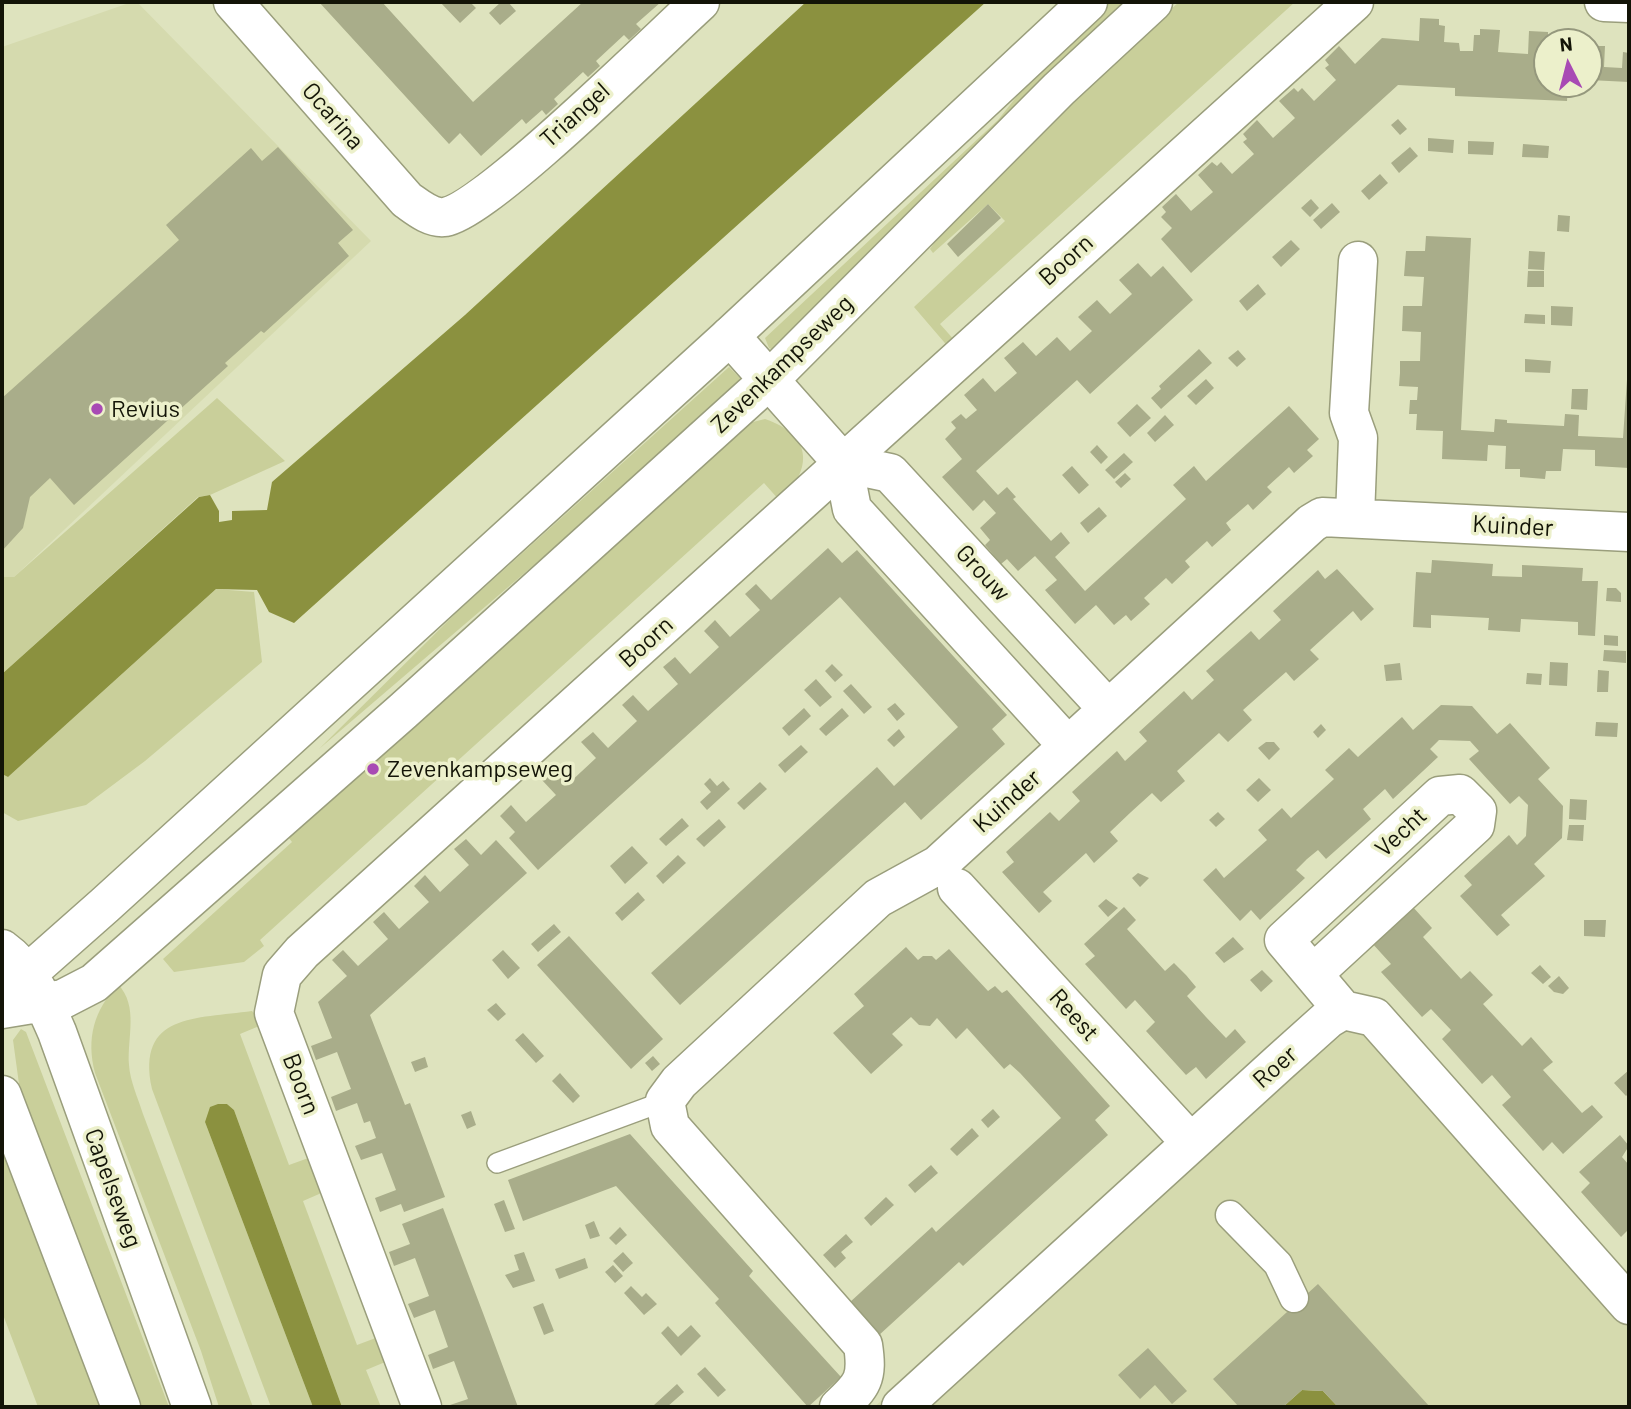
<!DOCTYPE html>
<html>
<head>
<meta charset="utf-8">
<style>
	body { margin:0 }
	#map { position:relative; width:1631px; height:1409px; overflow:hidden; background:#dee3be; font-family:Barlow,sans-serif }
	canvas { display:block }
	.frame { position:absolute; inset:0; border:4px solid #131407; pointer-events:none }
	.north { position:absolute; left:1533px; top:28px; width:70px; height:70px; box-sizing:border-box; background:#ecf0cb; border:2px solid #95987d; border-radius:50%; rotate:354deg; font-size:19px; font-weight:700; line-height:28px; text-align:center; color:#131407 }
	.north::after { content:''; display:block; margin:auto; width:24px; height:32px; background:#a84ab4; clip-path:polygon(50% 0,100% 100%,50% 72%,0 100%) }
</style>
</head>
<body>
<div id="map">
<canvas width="1631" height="1409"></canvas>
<div class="frame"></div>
<div class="north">N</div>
</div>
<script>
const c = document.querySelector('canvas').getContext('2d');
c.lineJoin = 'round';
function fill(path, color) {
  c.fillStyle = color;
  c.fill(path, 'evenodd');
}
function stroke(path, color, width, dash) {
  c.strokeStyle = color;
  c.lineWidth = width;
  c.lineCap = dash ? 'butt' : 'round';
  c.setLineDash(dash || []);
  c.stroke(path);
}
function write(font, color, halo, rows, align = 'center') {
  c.font = font + ' Barlow,sans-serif';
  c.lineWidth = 7;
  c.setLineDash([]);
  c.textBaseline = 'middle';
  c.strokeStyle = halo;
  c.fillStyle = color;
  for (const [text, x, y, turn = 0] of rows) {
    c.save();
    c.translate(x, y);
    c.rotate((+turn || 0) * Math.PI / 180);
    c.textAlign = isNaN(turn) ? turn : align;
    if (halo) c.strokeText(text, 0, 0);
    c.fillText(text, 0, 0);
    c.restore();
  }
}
fill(new Path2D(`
	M132 2H137L371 241 14 577H2V47Z
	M1357 1002 1629 1316V1407H874Z`), '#d5daae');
fill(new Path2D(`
	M1107 2H1128L776 351 769 348 765 338 998 120 1052 52Z
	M1179 2H1295L940 324 956 342 950 349 914 307 1005 221 988 204 933 253 930 249C991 157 1097 76 1179 2Z
	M729 367 740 378 736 392 319 749 457 612Z
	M217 398 285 461 210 495 198 497 2 674V577H14Z
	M765 419C812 435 814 468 780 501L764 483 260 940 264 946 244 962 174 972 163 959 292 842 285 833 745 424Z
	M216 589 254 592 262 662 145 761 86 805 18 821 2 812V774L8 777Z
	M118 984C139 1007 127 1037 129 1065 130 1081 138 1098 143 1114L253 1407H219L201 1351 95 1073C86 1038 94 1011 118 984Z
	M252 1011 264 1024 240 1034 289 1165 314 1156 326 1191 303 1201 357 1345 381 1336 390 1360 366 1370 381 1407H342L234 1110 227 1104 205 1122 313 1407H271L152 1089C136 1013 196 1019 252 1011Z
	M21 1029 26 1032 169 1407H141L19 1084 13 1040Z
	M2 1144 101 1407H38L2 1312Z`), '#c9cf9a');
fill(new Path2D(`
	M806 2H986L294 623 269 612 257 590 216 589 8 777 2 774V674L199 497 210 495 219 511V522L232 520V511L267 510 272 482 465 315Z
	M218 1104H227L234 1110 342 1407H313L205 1122 210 1107Z
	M1302 1390 1323 1391 1338 1407H1283Z`), '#8b913f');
fill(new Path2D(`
	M319 2H382L473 102 583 2H661L636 24 641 29 629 40 624 35 596 61 600 66 588 77 583 72 554 99 558 104 546 115 542 110 526 124 522 119 481 156 460 133 449 144Z
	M440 2H470L476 8 460 23Z
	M501 2H508L516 11 500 25 489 13Z
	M1420 18 1439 19V25L1445 26 1444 42 1459 43 1460 51H1473L1474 35H1480V29L1500 30 1498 52 1528 54 1529 31 1548 32V39H1554V42H1547V84H1568L1567 101 1455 96V88L1398 85 1191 273 1161 239 1172 228 1161 217 1166 212 1162 207 1176 194 1191 211 1213 192 1198 175 1212 162 1217 166 1221 162 1232 174 1254 154 1243 142 1247 139 1243 134 1257 120 1273 138 1295 118 1279 101 1294 88 1298 92 1302 88 1314 101 1336 80 1325 68 1329 65 1325 60 1339 46 1355 64 1382 38 1419 41Z
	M1591 46H1605L1604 67 1622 68 1623 52 1629 53V82L1589 80Z
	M1398 119 1407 129 1400 135 1391 125Z
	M1428 138 1454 140 1453 153 1428 151Z
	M1468 141 1494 142 1493 155 1468 154Z
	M1523 144 1549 146 1548 158 1522 157Z
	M278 147 353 230 338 243 349 256 264 333 261 331 225 363 228 366 74 505 50 478 30 497 23 528 2 551V398L179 240 166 225 251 148 262 161Z
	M1410 147 1418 156 1399 173 1391 163Z
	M1380 174 1388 183 1369 200 1361 191Z
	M1311 199 1319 208 1310 217 1301 208Z
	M1332 203 1340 212 1321 229 1313 220Z
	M988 204 1001 218 958 257 947 244Z
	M1558 215 1570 216 1569 232 1557 231Z
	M1426 236 1471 238 1461 430 1494 432 1495 419 1507 420V423L1564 426 1565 414 1579 415 1578 436 1623 438 1629 350V468L1595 466V450L1563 449 1561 471H1546L1545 479 1520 477V469H1505L1506 446 1488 445 1487 461 1442 459 1443 431 1416 430 1417 414H1409L1410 400H1417L1418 387 1399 386 1400 373V361H1420L1421 332 1402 331 1403 306H1422L1424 277 1404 276 1406 251H1425Z
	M1291 240 1300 249 1281 267 1272 257Z
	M1529 251 1545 252 1544 270 1528 269Z
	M1138 263 1151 277 1163 266 1193 300 1090 394 1077 380 976 471 998 495 1007 487 1016 497 1013 499 1051 541 1061 532 1070 543 1055 557 1085 591 1186 499 1173 485 1194 466 1206 481 1289 406 1319 439 1307 450 1313 456 1294 473 1289 467 1267 487 1272 492 1253 510 1248 504 1226 523 1231 530 1212 547 1207 541 1185 561 1190 567 1172 584 1166 578 1144 598 1150 604 1131 621 1126 615 1114 625 1096 605 1075 624 1045 590 1057 580 1035 556 1018 571 1007 559 1001 564 985 545 990 540 980 528 996 513 984 500 973 511 942 477 962 459 945 439 956 428 951 422 961 414 966 419 977 410 964 395 983 378 995 392 1017 373 1004 358 1023 342 1036 356 1057 337 1070 351 1092 331 1078 317 1097 300 1110 314 1132 294 1119 280Z
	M1528 271H1544V287H1527Z
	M1258 284 1266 294 1247 311 1239 301Z
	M1551 306 1573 307 1572 326 1551 325Z
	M1525 314 1545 315V324L1524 323Z
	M1199 349 1212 363 1161 409 1151 398 1161 389 1159 386Z
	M1238 350 1246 359 1237 367 1228 358Z
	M1525 359 1551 361 1550 373 1525 372Z
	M1206 379 1214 388 1196 405 1187 396Z
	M1572 389H1588L1587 410 1571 409Z
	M1137 404 1151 418 1130 437 1117 423Z
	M1165 415 1174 425 1155 442 1147 433Z
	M1097 445 1108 457 1101 464 1090 452Z
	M1124 453 1133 462 1114 479 1105 470Z
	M1072 466 1089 485 1079 494 1062 475Z
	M1125 473 1131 479 1121 488 1115 482Z
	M1099 507 1107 516 1088 533 1080 523Z
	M828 548 842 563 857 550 913 612 1007 715 992 729 1005 744 921 820 905 802 680 1005 651 973 877 767 894 786 958 727 840 597 538 870 509 838 515 832 500 816 511 805 526 822 556 795 541 779 552 769 567 785 596 758 581 742 593 732 608 748 637 721 622 705 633 695 648 711 678 684 663 667 675 657 690 674 719 647 704 631 715 620 730 637 760 610 745 594 756 584 771 600Z
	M1432 560 1493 564 1492 576 1522 577V565L1583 568 1582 581H1598L1595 636 1578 635V622L1521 619 1520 632 1488 630 1489 618 1431 615V628L1413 627 1416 572 1431 573Z
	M1337 569 1374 609 1361 621 1353 611 1310 650 1319 659 1294 681 1286 672 1243 710 1252 720 1228 742 1219 733 1177 771 1185 781 1161 802 1152 793 1131 812 1110 832 1118 841 1094 863 1086 853 1064 873 1043 892 1052 901 1039 913 1002 872 1014 862 1006 852 1050 812 1059 821 1080 801 1072 792 1117 751 1125 761 1147 741 1139 732 1184 691 1192 700 1214 680 1206 671 1251 631 1259 640 1281 620 1273 611 1318 570 1325 579Z
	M1607 588H1616L1621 593V602L1606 601Z
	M1604 635 1618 636V646L1604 645Z
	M1604 650 1626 651V663L1603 661Z
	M1550 662 1568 663 1567 686 1549 685Z
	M1400 663 1402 680 1386 681 1384 665Z
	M832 664 843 675 835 682 825 671Z
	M1598 670 1609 671 1608 692H1597Z
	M1527 673 1542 674 1541 685 1526 684Z
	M816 679 832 697 820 707 804 690Z
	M851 684 872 707 864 714 843 691Z
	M895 703 905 714 897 721 887 709Z
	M1441 705 1472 706 1497 734 1510 723 1550 768 1538 779 1563 806 1562 838 1534 864 1545 876 1501 915 1510 925 1497 936 1460 896 1472 885 1464 876 1509 835 1517 845 1526 836 1528 805 1519 796 1510 804 1469 759 1479 751 1470 741 1439 740 1430 749 1438 757 1393 799 1385 789 1363 809 1371 819 1326 859 1318 850 1307 859 1296 870 1305 878 1260 920 1251 910 1240 921 1203 880 1216 868 1224 878 1267 840 1258 830 1282 808 1291 818 1334 779 1325 770 1349 748 1358 757 1402 717 1413 730Z
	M804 708 811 716 789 736 782 728Z
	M842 708 849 716 826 736 819 729Z
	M1596 722 1618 723 1617 737 1595 736Z
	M1321 724 1326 730 1318 738 1313 732Z
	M899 729 905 737 894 747 887 740Z
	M1266 742H1274L1280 749 1269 760 1258 748Z
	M801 745 808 752 785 773 778 765Z
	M710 778 717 786 723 781 730 789 707 810 700 802 711 792 704 784Z
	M1259 778 1271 790 1258 802 1246 790Z
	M760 782 767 789 744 810 737 803Z
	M1570 799 1587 800 1586 820 1569 819Z
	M1218 812 1225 819 1216 827 1209 820Z
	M682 818 689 826 666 846 659 839Z
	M719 819 726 827 704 847 696 839Z
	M1569 825H1584L1583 841 1567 840Z
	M466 839 481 855 496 840 527 873 370 1015 405 1105 410 1103 445 1197 404 1212 401 1204 380 1212 375 1198 396 1190 382 1153 361 1160 355 1146 376 1138 370 1121 364 1123 357 1103 336 1111 331 1097 351 1089 337 1052 316 1060 311 1046 332 1038 318 1002 347 976 332 960 343 950 358 966 388 939 373 922 384 912 399 929 429 902 414 886 425 875 440 892 469 865 454 849Z
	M632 846 648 863 625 884 610 866Z
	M678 855 686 863 663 884 656 876Z
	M1138 873 1149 878 1140 887 1132 878Z
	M638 892 645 900 622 921 615 913Z
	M1106 899 1118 908 1108 917 1098 906Z
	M1412 906 1432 928 1423 937 1461 979 1470 971 1493 995 1483 1004 1522 1046 1531 1037 1553 1062 1543 1070 1582 1113 1592 1105 1603 1117 1563 1154 1552 1142 1543 1151 1502 1105 1511 1097 1492 1075 1482 1084 1442 1039 1451 1030 1431 1009 1422 1017 1381 972 1391 964 1371 942Z
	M1124 907 1136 920 1127 929 1165 971 1174 963 1186 975 1196 987 1187 996 1206 1017 1226 1038 1235 1029 1246 1042 1206 1079 1196 1067 1186 1075 1146 1031 1155 1022 1135 1000 1126 1009 1085 964 1095 956 1084 944Z
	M1584 920H1606L1605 937 1584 936Z
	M554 924 561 932 538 952 531 944Z
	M569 936 663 1039 631 1069 537 965Z
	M1233 937 1244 949 1224 963 1215 953Z
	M906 947 918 960 923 956H932L936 960 949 949 988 991 995 986 1002 993 1007 990 1110 1106 1095 1120 1108 1135 963 1266 959 1262 878 1336 849 1303 932 1227 936 1232 1061 1118 1020 1073 1010 1064 1004 1069 967 1028 956 1039 937 1018 930 1026 919 1025 911 1017 892 1034 903 1045 871 1074 833 1033 864 1006 854 994Z
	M503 950 520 968 508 979 492 960Z
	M1540 965 1551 977 1543 984 1531 973Z
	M1262 970 1273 981 1261 992 1250 980Z
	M1559 976 1569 988 1563 994 1554 992 1548 986Z
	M496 1003 506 1014 498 1021 487 1010Z
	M523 1033 544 1056 536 1063 515 1040Z
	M653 1056 660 1064 652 1071 645 1063Z
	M425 1057 428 1067 415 1072 411 1062Z
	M1629 1070V1093L1626 1096 1614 1083Z
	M560 1073 580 1096 573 1103 552 1081Z
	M993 1109 1000 1117 988 1128 981 1120Z
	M471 1111 476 1125 467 1129 461 1115Z
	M972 1128 979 1136 957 1156 950 1149Z
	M630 1134 753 1271 749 1276 841 1377 808 1407 715 1303 719 1299 616 1186 523 1221 508 1180Z
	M1620 1135 1629 1146 1622 1157 1629 1165V1229L1621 1237 1581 1192 1590 1183 1579 1172Z
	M931 1165 938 1173 915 1193 908 1185Z
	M886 1197 894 1205 871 1226 864 1218Z
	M504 1200 515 1229 505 1232 494 1204Z
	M443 1208 483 1313 518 1407H444L468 1399 454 1361 433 1369 428 1355 448 1347 435 1310 414 1318 408 1304 429 1296 415 1258 394 1266 389 1252 410 1244 402 1224Z
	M594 1221 600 1236 590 1239 585 1225Z
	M620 1227 627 1235 616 1245 609 1238Z
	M846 1234 853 1242 841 1252 846 1258 835 1268 823 1255Z
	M524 1252 535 1281 513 1288 505 1275 519 1270 514 1255Z
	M623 1252 633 1263 623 1272 613 1261Z
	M585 1258 588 1268 559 1279 555 1269Z
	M613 1265 623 1276 615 1283 605 1272Z
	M1318 1284 1430 1407H1338L1323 1391 1302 1390 1283 1407H1239L1213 1379Z
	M631 1286 642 1297 646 1293 657 1304 644 1315 624 1293Z
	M543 1303 554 1331 544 1335 533 1307Z
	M691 1325 701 1336 681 1356 661 1333 668 1326 678 1337Z
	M1148 1348 1187 1391 1172 1404 1155 1385 1140 1399 1118 1375Z
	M705 1367 726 1390 718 1397 697 1374Z
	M677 1384 684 1392 667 1407H656L654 1405Z`), '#a9ad8a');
const service = new Path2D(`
	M497 1163 665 1101`);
const pedestrian = new Path2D(`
	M1230 1215 1278 1264 1294 1298`);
const minor = new Path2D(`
	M233 2 407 200C417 207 431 219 445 217 487 210 658 40 700 2
	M1604 2 1629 3
	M730 336 843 463
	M1355 517 1358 438 1349 413 1358 261
	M1068 746 852 509 843 463 890 473 1107 708
	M957 888 1191 1143
	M1313 974 1475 825 1477 811 1460 794 1440 796 1284 940 1343 1010
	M422 1407 274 1013 282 975 302 952 1354 2
	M839 1407C863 1385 868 1378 863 1345L670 1126 665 1101 679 1082 878 898 938 865 1312 523 1322 517 1629 532
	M901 1407 1280 1062 1328 1019 1343 1010 1374 1017 1629 1305`);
const secondary = new Path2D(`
	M2 949C31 970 43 1000 57 1032L192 1407
	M2 996 105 905 730 336 1088 2
	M2 1009 63 999 94 983 403 711 769 380 1059 89 1153 2
	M2 1095 121 1407`);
stroke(service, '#9a9e7c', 22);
stroke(pedestrian, '#9a9e7c', 31);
stroke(minor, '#9a9e7c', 41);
stroke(secondary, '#9a9e7c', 41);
stroke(service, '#fff', 19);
stroke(pedestrian, '#fff', 28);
stroke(minor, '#fff', 38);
stroke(secondary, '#fff', 38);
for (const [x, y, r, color] of [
	[97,409,7,"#a84ab4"],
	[373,769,7,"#a84ab4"]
]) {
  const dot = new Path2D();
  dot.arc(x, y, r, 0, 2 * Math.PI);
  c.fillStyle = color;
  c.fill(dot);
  stroke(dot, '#ecf0cb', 2.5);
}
write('24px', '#131407', '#ecf0cb', [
	["Triangel",575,115,-42],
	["Ocarina",333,116,49],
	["Boorn",1066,260,-42],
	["Zevenkampseweg",782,364,-44],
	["Kuinder",1513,526,3],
	["Grouw",983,573,47],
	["Boorn",646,642,-42],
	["Kuinder",1007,801,-42],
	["Vecht",1401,832,-43],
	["Reest",1074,1015,48],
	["Roer",1275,1067,-42],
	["Boorn",301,1084,69],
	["Capelseweg",113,1188,70]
]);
write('24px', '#131407', '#ecf0cb', [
	["Revius",111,409],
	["Zevenkampseweg",387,769]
], 'left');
</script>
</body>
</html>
